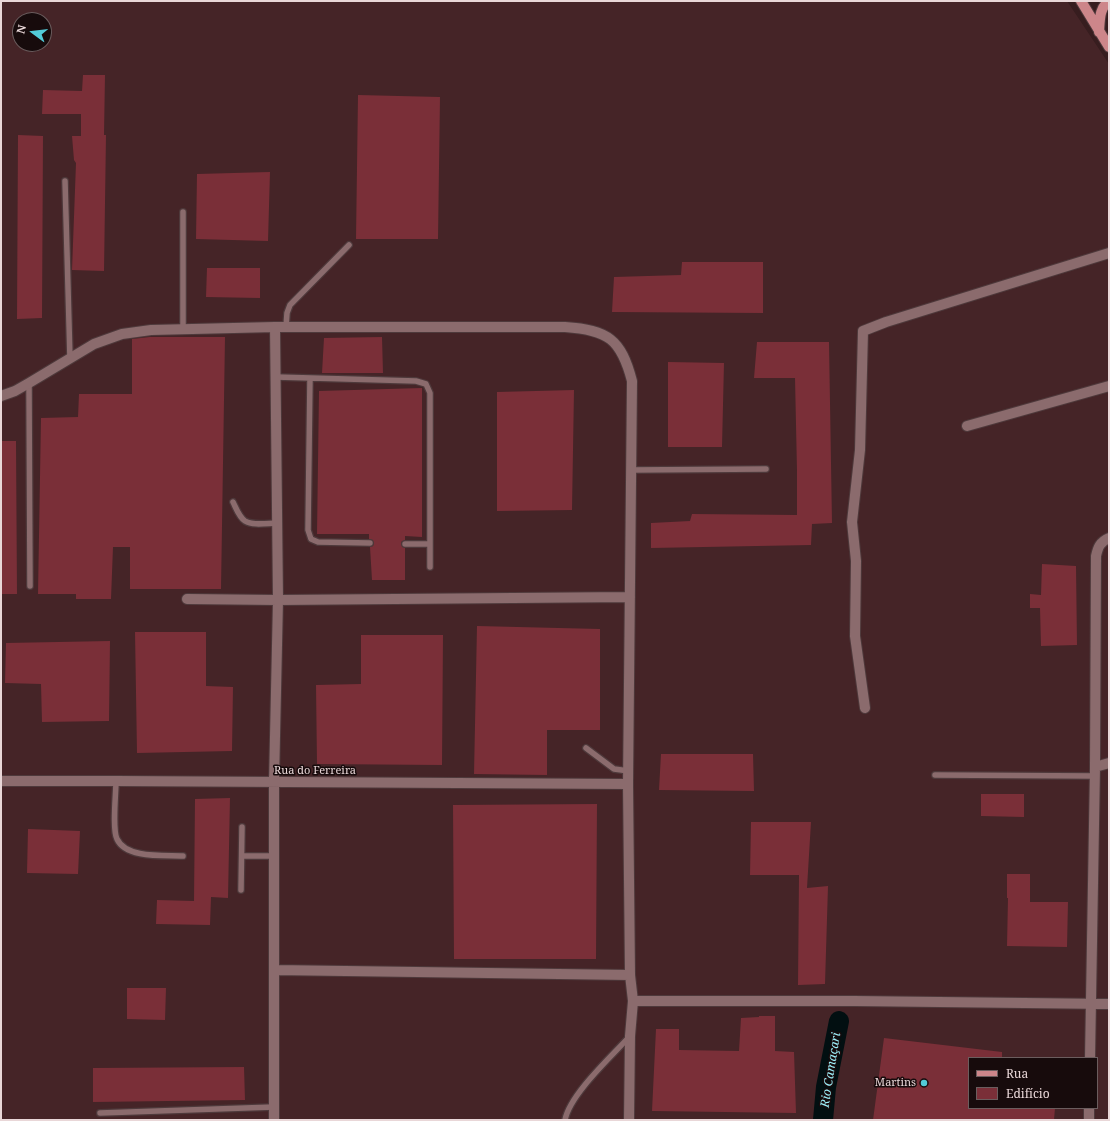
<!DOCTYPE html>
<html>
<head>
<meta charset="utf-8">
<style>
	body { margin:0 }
	#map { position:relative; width:1110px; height:1121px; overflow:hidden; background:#371d1f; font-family:"Noto Serif",serif }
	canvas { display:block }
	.frame { position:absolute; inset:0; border:2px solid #e9d7d8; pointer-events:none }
	.legend { position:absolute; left:968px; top:1057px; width:130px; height:52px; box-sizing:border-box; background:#170b0c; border:1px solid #6b5d5e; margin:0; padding:5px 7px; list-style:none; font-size:12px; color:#e9d7d8 }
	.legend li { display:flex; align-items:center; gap:8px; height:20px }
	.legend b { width:20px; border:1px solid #6b5d5e }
	.north { position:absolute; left:12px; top:12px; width:40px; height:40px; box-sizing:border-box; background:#170b0c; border:1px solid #6b5d5e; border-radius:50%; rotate:285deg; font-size:11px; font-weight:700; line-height:16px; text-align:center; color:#e9d7d8 }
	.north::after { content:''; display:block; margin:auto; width:14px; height:18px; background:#52cbd8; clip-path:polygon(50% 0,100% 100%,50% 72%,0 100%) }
</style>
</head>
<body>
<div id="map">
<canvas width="1110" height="1121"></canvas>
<div class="frame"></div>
<ul class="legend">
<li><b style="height:5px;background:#cd868a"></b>Rua</li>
<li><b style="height:11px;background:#7a2f38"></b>Edifício</li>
</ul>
<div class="north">N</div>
</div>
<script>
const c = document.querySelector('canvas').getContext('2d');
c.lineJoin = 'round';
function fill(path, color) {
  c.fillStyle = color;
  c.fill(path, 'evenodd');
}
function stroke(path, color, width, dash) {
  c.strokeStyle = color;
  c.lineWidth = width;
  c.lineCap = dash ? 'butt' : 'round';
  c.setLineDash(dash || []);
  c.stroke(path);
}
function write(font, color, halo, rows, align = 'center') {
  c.font = font + ' "Noto Serif",serif';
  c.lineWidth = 3;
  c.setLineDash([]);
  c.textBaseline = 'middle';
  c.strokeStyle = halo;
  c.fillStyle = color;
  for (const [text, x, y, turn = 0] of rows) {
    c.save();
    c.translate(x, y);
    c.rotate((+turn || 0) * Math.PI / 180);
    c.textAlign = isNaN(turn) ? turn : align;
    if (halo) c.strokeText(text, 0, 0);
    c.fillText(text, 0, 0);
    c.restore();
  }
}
fill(new Path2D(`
	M1 1H1067L1109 64V1120H1ZM20 20H44V44H20ZM969 1058H1097V1108H969Z`), '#452427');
stroke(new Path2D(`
	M823 1120 826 1087 839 1021`), '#020f11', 20);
fill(new Path2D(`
	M83 75H105L104 135H106L104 271 72 270 76 163 74 160 72 136H81V114H42L43 90 82 91Z
	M358 95 440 97 438 239H356Z
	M18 135 43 136 42 318 17 319Z
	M270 172 268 241 196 239 197 174Z
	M682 262H763V313L612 312 614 277 681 275Z
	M207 268H260V298L206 297Z
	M150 337H225L221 589H130V547H113L111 599H76V594H38L41 418 78 417 79 394H132V339Z
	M382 337 383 373H322L324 338Z
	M757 342H829L832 523 812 524 811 545 651 548V523L690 521 692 514 797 515V471L795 378H754Z
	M668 362 724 363 722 447H668Z
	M422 388V537L405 536V540L401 542 402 546 405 548V580H372L370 547 373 546 374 543 372 540 369 539V534H317L319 391Z
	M574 390 572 510 497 511V392Z
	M1 441H16L17 594H1Z
	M1042 564 1076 566 1077 645 1041 646 1040 608H1030V594L1041 595Z
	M477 626 600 629V730H547V775L474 774Z
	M135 632H206V686L233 687 232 751 137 753Z
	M361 635H443L442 765 317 764 316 685 361 684Z
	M110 641 109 721 42 722 41 684 5 683 6 643Z
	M661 754H753L754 791 659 790Z
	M981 794H1024V817L981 816Z
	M230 798 228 898 211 897 210 925 156 924 157 900 194 901 195 799Z
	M597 804 596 959H454L453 805Z
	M751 822H811L807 888 828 886 825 984 798 985 799 875H750Z
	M28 829 80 831 78 874 27 873Z
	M1007 874H1030V902H1068L1067 947 1007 946 1008 898H1007Z
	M127 988H166L165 1020 127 1019Z
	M759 1016H775V1051L794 1052 796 1113 652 1111 656 1029H679V1050L739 1051 741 1018 759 1017Z
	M884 1038 1002 1052V1058H969V1108H1055L1054 1120H873Z
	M244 1067 245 1100 93 1102V1068Z`), '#7a2f38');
const service = new Path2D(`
	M65 181 70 359
	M183 212V329
	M286 327 287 313 290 305 349 245
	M276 377 416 381 426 384 430 393V567
	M310 378 308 530 311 539 318 542 370 543
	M29 383 30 586
	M631 470 766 469
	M233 502C236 508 239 517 245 521 253 526 268 523 277 523
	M405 544H430
	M586 748 614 769 629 771
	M935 775 1094 776
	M116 781C116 794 112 829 117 839 126 859 165 855 183 856
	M242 856H274
	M241 890 242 827
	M100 1113 274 1107
	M565 1120C570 1094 612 1056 630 1036`);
const minor = new Path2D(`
	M1 396 15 391 29 383 94 344 122 334 151 330 275 327H565C608 330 621 339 632 381L628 784 630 975 633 1001 630 1036 629 1120
	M967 426 1109 386
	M187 599 278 600 630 597
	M865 708 855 636 856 561 852 522 860 450 863 331 886 322 1109 253
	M1095 767 1109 763
	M1 781H116L628 784
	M274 970 630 975
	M633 1001H854L1109 1004
	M1090 1058 1095 767 1096 556C1098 547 1100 542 1109 538
	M274 1120V782L278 600 275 327
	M1089 1120V1108`);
const primary = new Path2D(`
	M1081 1 1109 47
	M1099 32C1100 20 1099 8 1109 1`);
stroke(service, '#4e393b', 8);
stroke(minor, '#4e393b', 12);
stroke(primary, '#4e393b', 12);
stroke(service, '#8b6b6d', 5.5);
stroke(minor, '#8b6b6d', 10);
stroke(primary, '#cd868a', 10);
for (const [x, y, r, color] of [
	[924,1083,4,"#52cbd8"]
]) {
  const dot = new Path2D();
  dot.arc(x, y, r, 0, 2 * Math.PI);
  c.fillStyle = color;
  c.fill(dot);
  stroke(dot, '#170b0c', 1.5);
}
write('11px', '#e9d7d8', '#170b0c', [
	["Rua do Ferreira",315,771]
]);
write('11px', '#e9d7d8', '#170b0c', [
	["Martins",916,1083]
], 'right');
write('italic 12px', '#9ceff9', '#170b0c', [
	["Rio Camaçari",831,1070,-81]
]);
</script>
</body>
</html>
